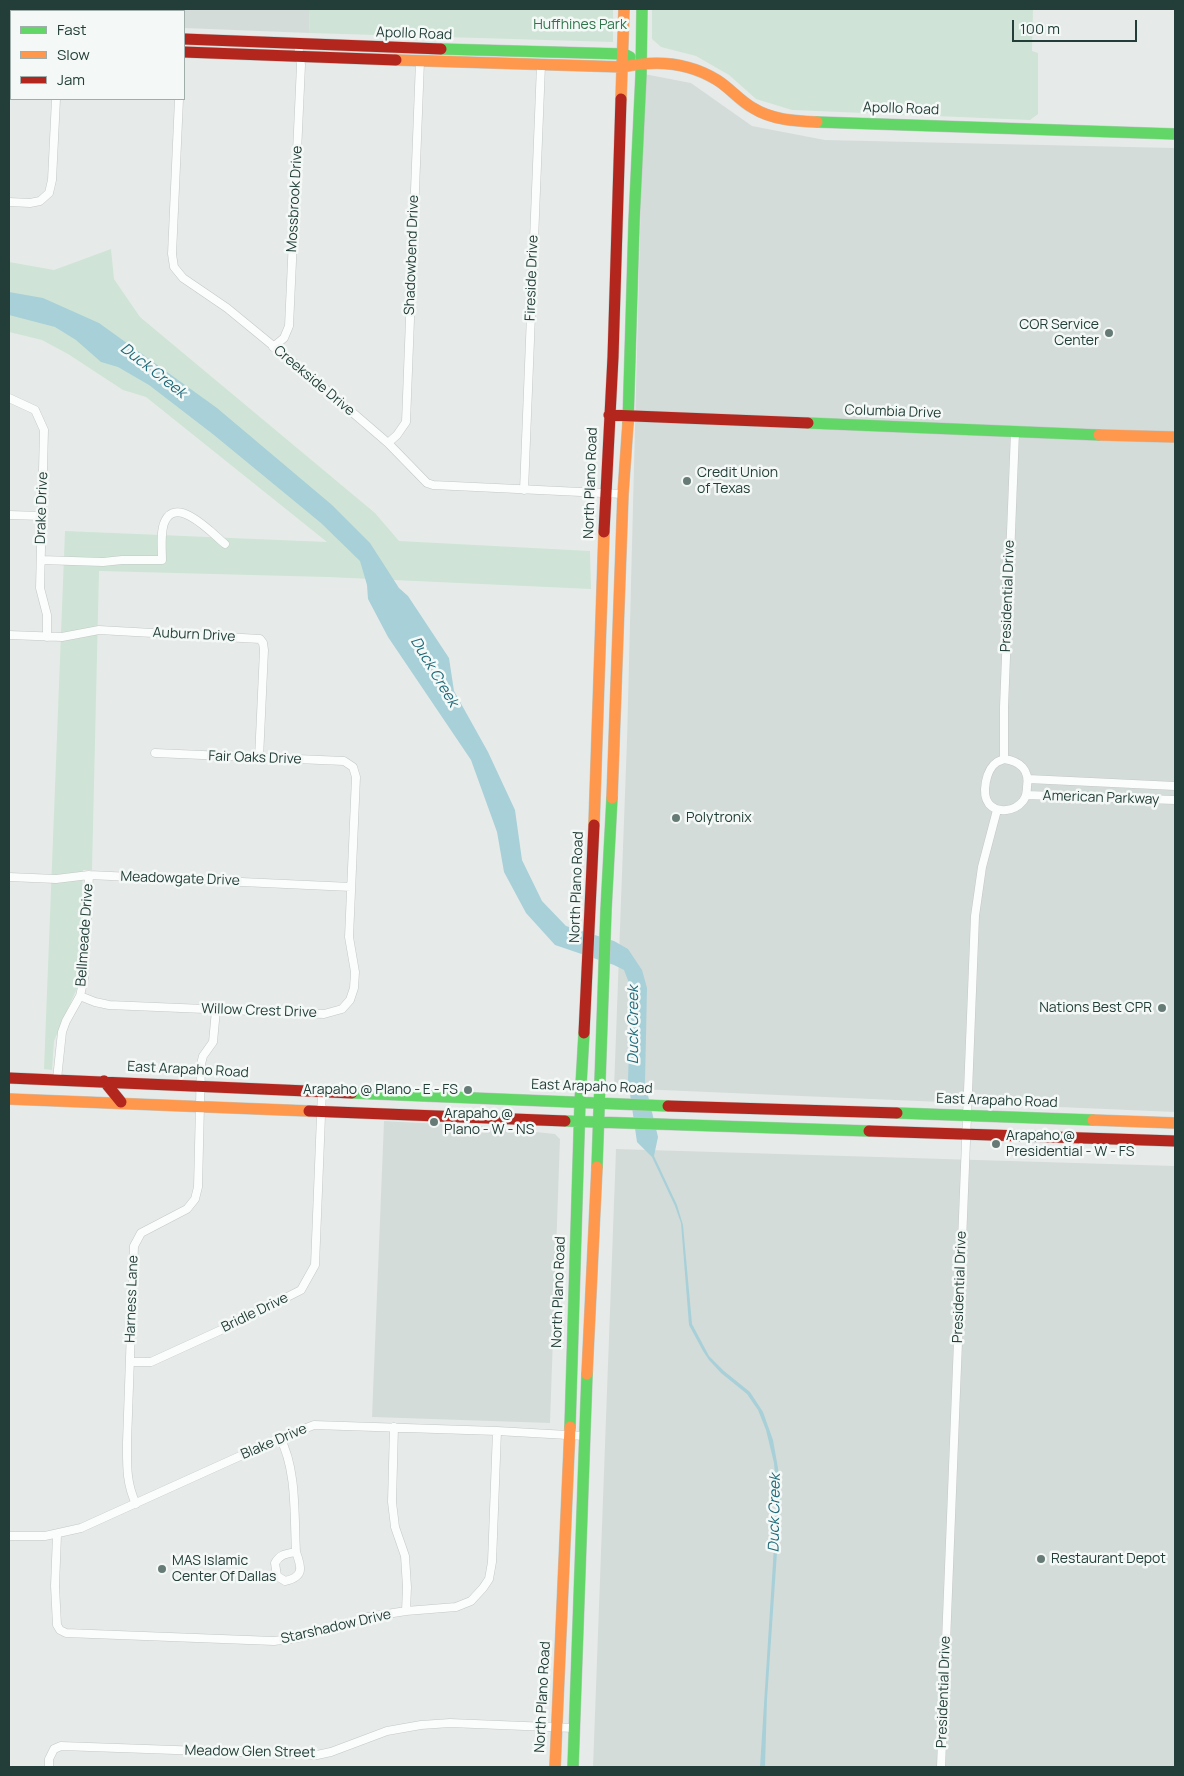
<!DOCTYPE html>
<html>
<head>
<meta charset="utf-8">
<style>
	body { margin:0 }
	#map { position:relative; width:1184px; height:1776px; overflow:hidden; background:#e6ebe9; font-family:Manrope,sans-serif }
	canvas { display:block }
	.frame { position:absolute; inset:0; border:10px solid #233e38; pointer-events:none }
	.legend { position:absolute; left:10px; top:10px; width:175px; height:90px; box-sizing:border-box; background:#f4f9f7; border:1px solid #a0aeab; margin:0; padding:6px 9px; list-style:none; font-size:15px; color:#233e38 }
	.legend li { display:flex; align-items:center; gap:10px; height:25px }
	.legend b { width:25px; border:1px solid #a0aeab }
	.scale { position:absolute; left:1012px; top:20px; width:125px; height:22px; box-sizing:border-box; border:2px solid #233e38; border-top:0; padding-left:6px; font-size:15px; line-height:18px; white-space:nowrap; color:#233e38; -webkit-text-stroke:4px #f4f9f7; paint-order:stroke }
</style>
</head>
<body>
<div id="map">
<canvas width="1184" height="1776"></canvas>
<div class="frame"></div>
<ul class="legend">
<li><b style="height:6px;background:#63d668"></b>Fast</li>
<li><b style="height:6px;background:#ff974d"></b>Slow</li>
<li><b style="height:6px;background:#b3261e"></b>Jam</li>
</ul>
<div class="scale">100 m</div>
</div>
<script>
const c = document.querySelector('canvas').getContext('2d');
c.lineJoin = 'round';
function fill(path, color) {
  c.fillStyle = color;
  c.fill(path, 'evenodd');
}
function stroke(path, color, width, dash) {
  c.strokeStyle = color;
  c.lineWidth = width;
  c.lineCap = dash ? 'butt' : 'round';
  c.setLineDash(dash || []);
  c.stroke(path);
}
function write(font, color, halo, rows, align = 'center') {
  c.font = font + ' Manrope,sans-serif';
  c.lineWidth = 5;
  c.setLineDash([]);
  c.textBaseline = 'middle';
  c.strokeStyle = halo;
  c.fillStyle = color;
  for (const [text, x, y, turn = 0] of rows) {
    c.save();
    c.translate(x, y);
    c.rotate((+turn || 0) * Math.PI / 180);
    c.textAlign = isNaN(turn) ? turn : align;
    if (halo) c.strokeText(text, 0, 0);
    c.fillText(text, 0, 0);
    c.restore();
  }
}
fill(new Path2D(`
	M9 9H310L309 33 184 28V11H11V22H9Z
	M644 74 691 83 752 126 825 140 1175 148V1112L614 1088 627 740Z
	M384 1121 479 1126 555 1134 560 1139 550 1423 372 1417Z
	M616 1149 1175 1166V1767H593Z`), '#d4dcd9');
fill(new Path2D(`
	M310 9H613V42L309 33Z
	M652 9H1033L1032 51 1038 53V114L1030 120 792 110 756 99 729 75 696 56 661 47 652 39Z
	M111 249 114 279 140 317 375 513 399 541 590 551 591 589 327 577 99 571 92 870H83L78 986 54 1041 52 1070 44 1069 65 531 327 542 146 397 123 390 68 354 42 340 9 332V262L54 270Z`), '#cfe4d6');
fill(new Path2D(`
	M9 292 43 298 99 323 217 408 332 505 370 543 399 588 408 596 449 658 454 691 488 752 515 810 522 860 542 901 566 926 614 941 628 949 642 970 647 988 645 1083 658 1137 654 1156 677 1205 683 1225 692 1324 709 1356 724 1371 750 1392 763 1412 773 1440 778 1468 781 1494 767 1699 765 1767H760L777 1499 774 1463 766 1430 758 1410 747 1394 721 1373 709 1360 703 1351 689 1325 681 1223 675 1206 652 1157 637 1142 628 1080 631 988 624 970 614 965 555 945 526 913 504 872 497 832 471 760 388 637 368 599 367 585 360 561 321 523 214 435 149 385 118 367 101 362 76 340 55 327 9 315Z`), '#a8d0d8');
const street = new Path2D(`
	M179 99 172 254 174 267 183 278 227 308 316 381 388 443 427 483 433 485 623 494
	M9 202 30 203 40 201 49 193 52 180 56 99
	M273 347 284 338 289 326 301 65 298 45
	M9 398 35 410 44 430 40 588 47 615V637
	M388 443 397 435 406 422 420 61
	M524 490 541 65
	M9 515 42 516
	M41 560 103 562 122 560H162C162 549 160 531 165 521 177 495 214 535 225 544
	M9 635 62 637 99 630 260 639 263 643 264 650 259 758
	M1004 759V707L1015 432
	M1004 759C1020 761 1030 770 1027 787 1027 792 1026 797 1023 801 1015 811 998 814 989 804 981 794 986 769 997 762 999 761 1002 760 1004 759Z
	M1028 779 1175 786
	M1026 795 1175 800
	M9 877 56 879 89 875 351 887
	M80 996 95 1002 109 1005 324 1014 342 1009 350 1000 354 988 355 972 349 937 356 777 353 767 344 761 155 753
	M57 1079 62 1032 66 1021 80 996 84 978 89 875
	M130 1362H151L232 1325 301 1290 315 1265 322 1091
	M394 1427 392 1502 395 1527 405 1556 407 1587 406 1611
	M280 1438C297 1469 294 1517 296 1552 302 1568 304 1577 285 1581L277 1576 275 1563C280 1554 286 1554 296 1552
	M136 1504C126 1483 127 1465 127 1442L134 1246 141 1233 187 1209 195 1199 198 1187 201 1064 203 1056 213 1042 216 1010
	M57 1535 55 1586 57 1625 60 1630 66 1633 274 1641 298 1638 368 1617 406 1611 456 1607 471 1601 483 1588 489 1579 492 1562 497 1431
	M9 1536H45L81 1528 280 1438 314 1425 497 1431 585 1436
	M49 1767V1759L54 1749 61 1746 317 1755 331 1752 387 1731 421 1725 450 1723 574 1728
	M941 1767 975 916 982 867 997 810`);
const fast = new Path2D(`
	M441 49 624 54 630 57
	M817 122 1175 134
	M628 423 634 222 641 75 642 9
	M808 423 1099 435
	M352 1093 668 1106
	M897 1113 1093 1120
	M565 1121 869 1131
	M597 1167 606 910 612 798
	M570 1427 580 1102 584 1033
	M573 1767 587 1374`);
const slow = new Path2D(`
	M9 32H11
	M9 44 11 45
	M396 60 623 67C655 60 688 62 717 80 730 88 740 101 753 108 772 120 796 121 817 122
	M621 99 624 9
	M1099 435 1175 437
	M612 798 623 494 628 423
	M594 825 604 532
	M9 1099 309 1111
	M1093 1120 1175 1123
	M587 1374 597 1167
	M555 1767 570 1427`);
const jam = new Path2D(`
	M184 39 441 49
	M184 52 396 60
	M609 415 808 423
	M604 532 613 357 621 99
	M584 1033 594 825
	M9 1078 352 1093
	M104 1081 121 1102
	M668 1106 897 1113
	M309 1111 565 1121
	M869 1131 1175 1141`);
stroke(street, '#c3c8c6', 9);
stroke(fast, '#c1c9c6', 12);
stroke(slow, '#c1c9c6', 12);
stroke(jam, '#c1c9c6', 12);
stroke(street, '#fbfcfc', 8);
stroke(fast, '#63d668', 11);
stroke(slow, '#ff974d', 11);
stroke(jam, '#b3261e', 11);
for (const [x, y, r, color] of [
	[1109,333,5,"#677b76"],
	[687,481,5,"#677b76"],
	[676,818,5,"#677b76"],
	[1162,1008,5,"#677b76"],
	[468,1090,5,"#677b76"],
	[434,1122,5,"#677b76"],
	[996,1144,5,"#677b76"],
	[1041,1559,5,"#677b76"],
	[162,1569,5,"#677b76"]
]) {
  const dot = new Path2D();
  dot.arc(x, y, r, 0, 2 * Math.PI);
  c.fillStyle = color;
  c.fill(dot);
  stroke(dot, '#f4f9f7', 2);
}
write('14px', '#2e754b', '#f4f9f7', [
	["Huffhines Park",580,25]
]);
write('14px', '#233e38', '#f4f9f7', [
	["Apollo Road",414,34,2],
	["Apollo Road",901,109,2],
	["Mossbrook Drive",295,199,-87],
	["Shadowbend Drive",412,255,-88],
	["Fireside Drive",532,278,-88],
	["Creekside Drive",314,381,40],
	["Columbia Drive",893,412,2],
	["North Plano Road",591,483,-88],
	["Drake Drive",42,508,-88],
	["Presidential Drive",1008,596,-88],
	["Auburn Drive",194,635,3],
	["Fair Oaks Drive",255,758,2],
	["American Parkway",1101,798,2],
	["Meadowgate Drive",180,879,2],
	["North Plano Road",577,887,-88],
	["Bellmeade Drive",85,935,-86],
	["Willow Crest Drive",259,1011,2],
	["East Arapaho Road",188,1070,3],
	["East Arapaho Road",592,1087,2],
	["East Arapaho Road",997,1101,2],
	["Presidential Drive",960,1287,-88],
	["North Plano Road",559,1292,-88],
	["Harness Lane",132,1299,-88],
	["Bridle Drive",255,1313,-26],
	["Blake Drive",274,1442,-23],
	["Starshadow Drive",336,1627,-13],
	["Presidential Drive",944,1692,-88],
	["North Plano Road",543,1697,-87],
	["Meadow Glen Street",250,1752,1]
]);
write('14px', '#233e38', '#f4f9f7', [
	["COR Service",1099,325,"right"],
	["Center",1099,341,"right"],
	["Credit Union",697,473],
	["of Texas",697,489],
	["Polytronix",686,818],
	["Nations Best CPR",1152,1008,"right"],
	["Arapaho @ Plano - E - FS",458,1090,"right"],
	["Arapaho @",444,1114],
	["Plano - W - NS",444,1130],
	["Arapaho @",1006,1136],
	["Presidential - W - FS",1006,1152],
	["Restaurant Depot",1051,1559],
	["MAS Islamic",172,1561],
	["Center Of Dallas",172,1577]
], 'left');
write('italic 15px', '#1e697a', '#f4f9f7', [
	["Duck Creek",153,371,38],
	["Duck Creek",434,672,59],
	["Duck Creek",634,1025,-90],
	["Duck Creek",775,1513,-89]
]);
</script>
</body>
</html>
